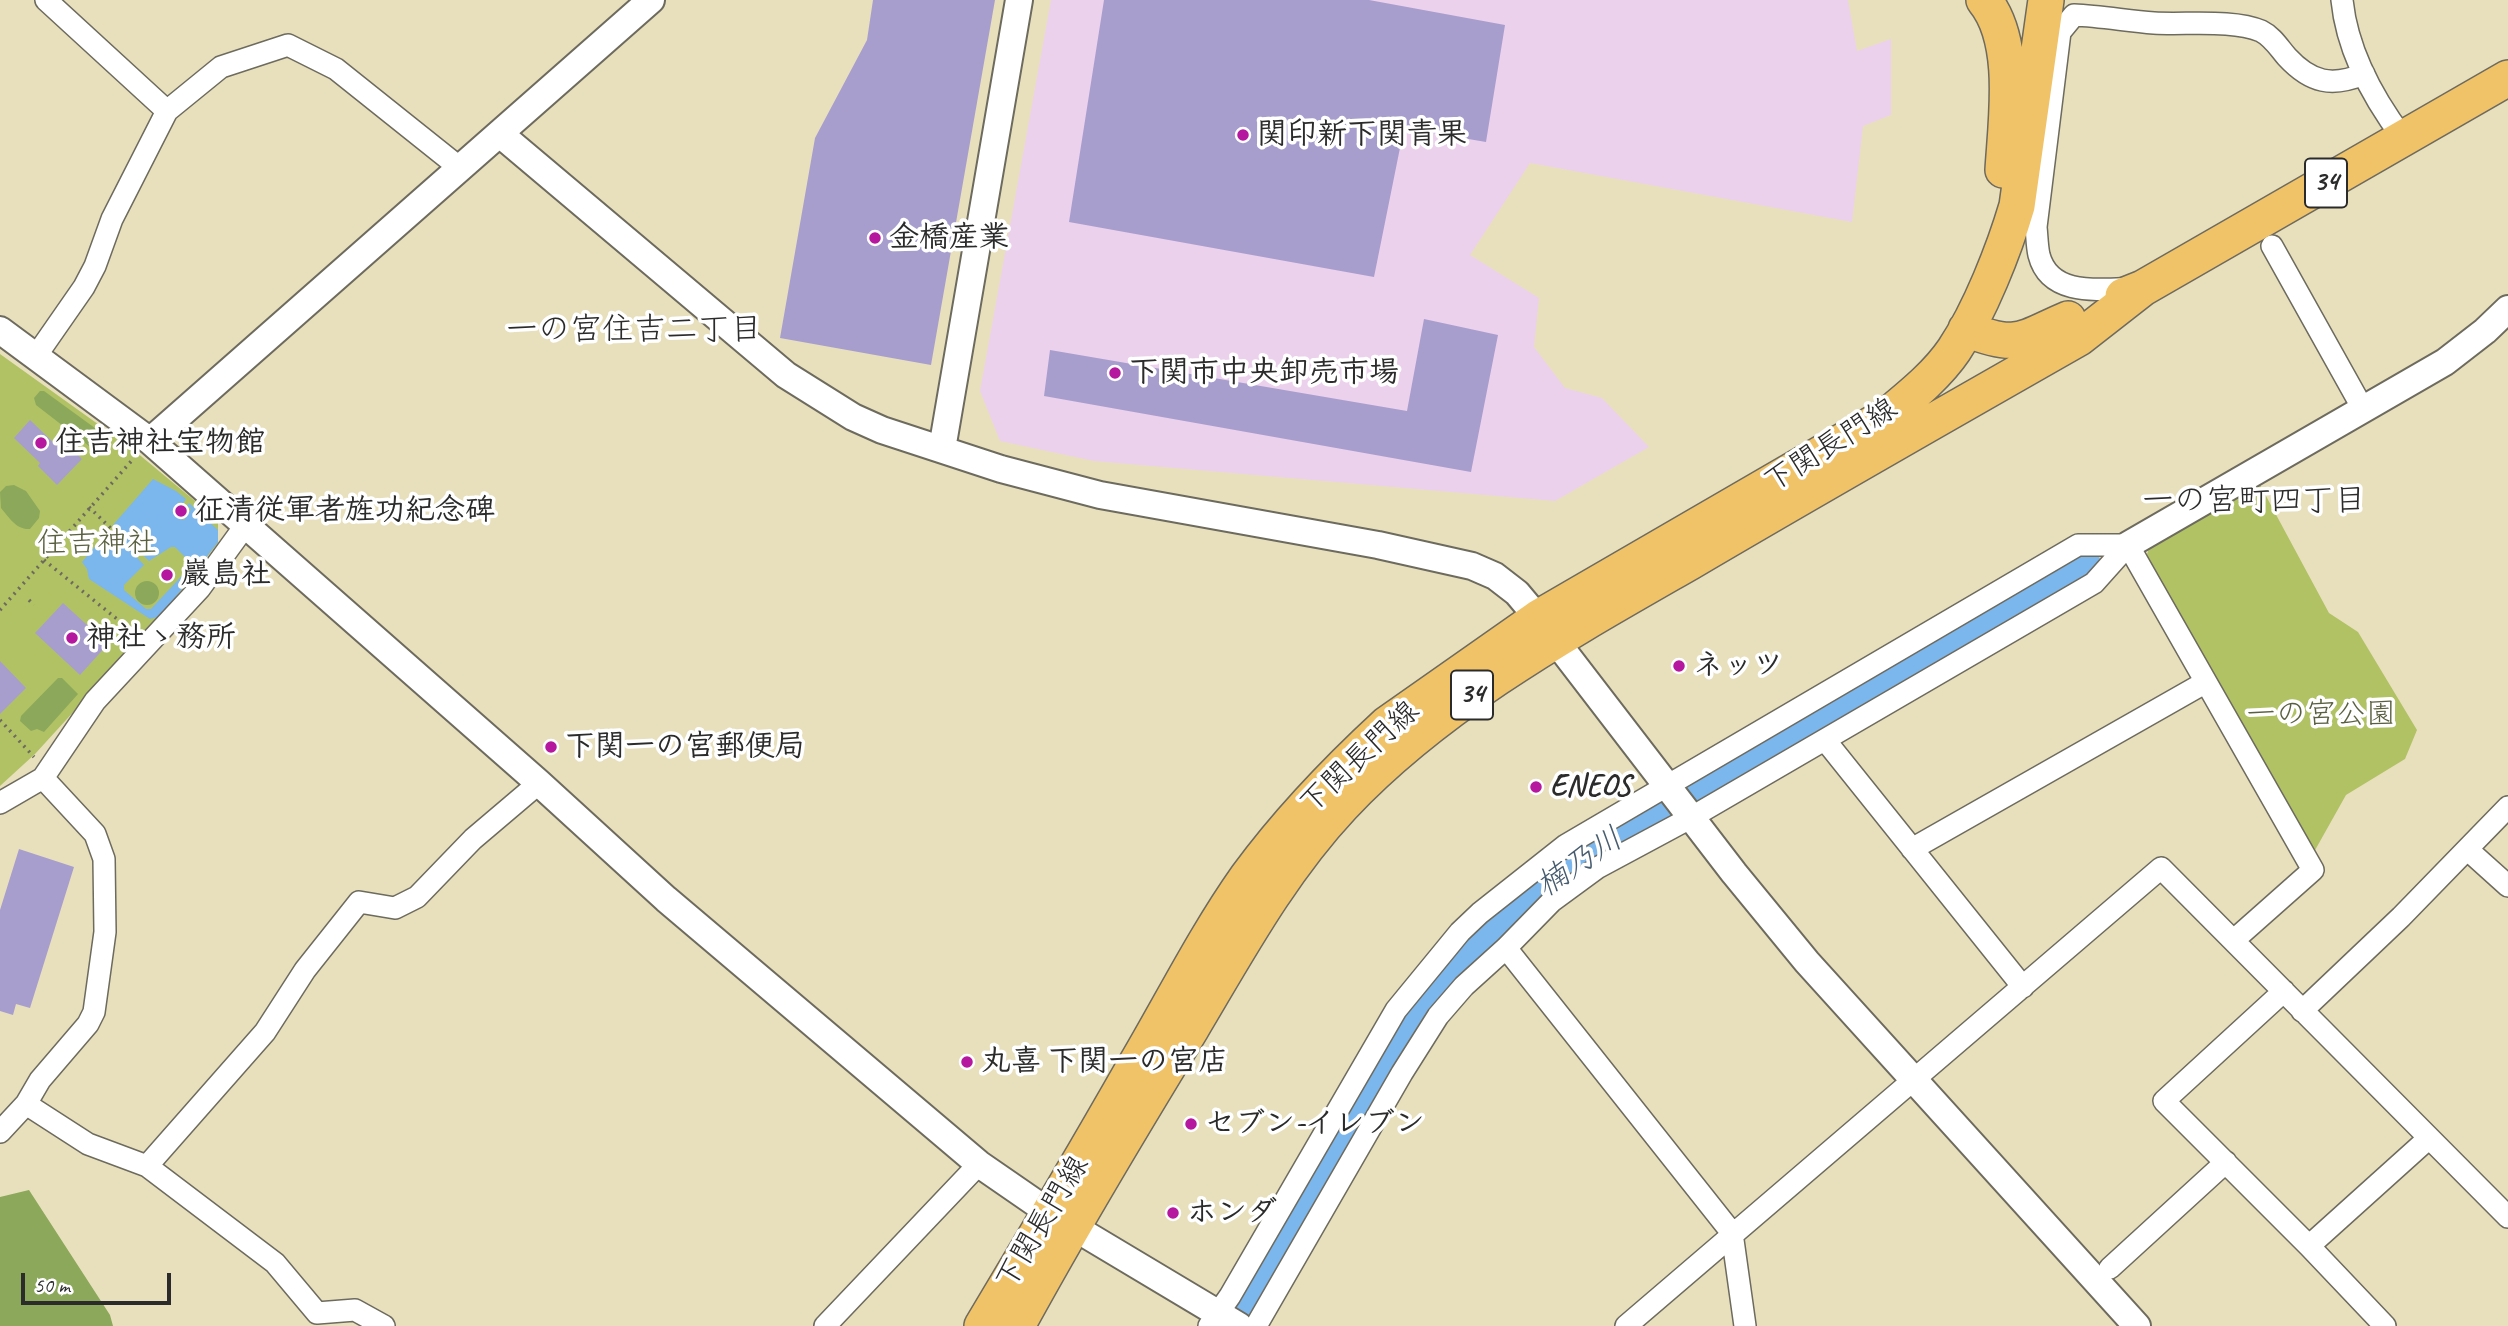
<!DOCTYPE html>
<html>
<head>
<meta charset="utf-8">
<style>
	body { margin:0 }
	#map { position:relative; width:2508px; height:1326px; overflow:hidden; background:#e8e0bc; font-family:Caveat,sans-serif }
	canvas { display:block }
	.scale { position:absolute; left:21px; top:1273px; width:150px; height:32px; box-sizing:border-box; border:4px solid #2b2b2b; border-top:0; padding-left:9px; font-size:21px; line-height:24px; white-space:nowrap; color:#2b2b2b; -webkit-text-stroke:5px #fff; paint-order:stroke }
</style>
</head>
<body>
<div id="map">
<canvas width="2508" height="1326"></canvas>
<div class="scale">50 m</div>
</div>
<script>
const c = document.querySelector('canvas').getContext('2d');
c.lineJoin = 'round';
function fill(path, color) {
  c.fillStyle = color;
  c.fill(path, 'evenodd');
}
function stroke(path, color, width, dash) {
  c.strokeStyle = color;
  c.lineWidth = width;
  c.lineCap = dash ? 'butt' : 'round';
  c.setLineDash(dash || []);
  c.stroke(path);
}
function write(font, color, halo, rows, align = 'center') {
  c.font = font + ' Caveat,"Klee One",sans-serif';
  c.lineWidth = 7;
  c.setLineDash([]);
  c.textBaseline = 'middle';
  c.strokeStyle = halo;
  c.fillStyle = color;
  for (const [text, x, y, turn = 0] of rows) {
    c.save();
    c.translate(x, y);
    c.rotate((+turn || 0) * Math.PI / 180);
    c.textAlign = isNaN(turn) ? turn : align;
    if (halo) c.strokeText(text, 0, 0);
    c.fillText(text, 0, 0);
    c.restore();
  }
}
fill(new Path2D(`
	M1051 0H1848L1857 51 1891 39V115L1863 126 1852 222 1530 163 1470 255 1539 298 1534 347 1565 388 1602 398 1649 447 1555 501 1094 461 1000 441 980 391Z`), '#ebd1ec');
fill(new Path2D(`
	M0 354 130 447 218 520V543L160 617 35 754 0 786Z
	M2259 483 2329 613 2358 632 2417 730 2405 759 2346 795 2314 852 2150 567 2147 554 2150 546 2237 499 2243 491Z`), '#b1c265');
fill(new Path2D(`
	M40 391H44L110 439 111 442 104 452 98 453 36 405 34 398Z
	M14 485 26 491 40 511 39 518 30 529C16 530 9 517 1 508L0 492 6 486Z
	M135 593a12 12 0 1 1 24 0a12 12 0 1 1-24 0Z
	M58 678H62L78 694 44 732 37 729 31 731 20 721 21 716Z
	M29 1190 110 1315 113 1326H0V1197Z`), '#8ca85a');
fill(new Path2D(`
	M153 479 176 491 186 499 183 504 179 502 173 513 184 520 191 509 187 506 189 503 218 530V542L161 616 150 619 89 579 87 569 82 562 109 530 113 534 117 530 113 525ZM171 547H175L191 563 190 567 151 609H146L124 590V585L144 565 132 552 136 548 149 561Z`), '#7bb6ed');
stroke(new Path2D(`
	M1234 1326 1411 1023 1476 945 1536 890 1577 860 2083 566`), '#7bb6ed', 37);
fill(new Path2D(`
	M873 0H995L931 365 780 338 815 138 867 40Z
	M1104 0H1369L1505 25 1486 142 1404 128 1374 277 1069 222Z
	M1424 319 1498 335 1471 472 1044 396 1050 350 1407 411Z
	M30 420 57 446 62 440 82 459 57 485 38 466 40 463 14 438Z
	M63 603 108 644 80 675 35 633Z
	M0 661 26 688 0 714Z
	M19 849 74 867 30 1008 16 1004 13 1015 0 1011V910Z`), '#a79ece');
const minor = new Path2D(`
	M46 0 167 111
	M2342 0C2347 50 2373 98 2403 138
	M2272 246 2363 409
	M2135 288C2102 289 2050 298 2039 255 2037 246 2037 236 2036 227L2060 32 2074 15C2101 16 2127 21 2154 23 2185 25 2233 19 2261 31 2273 37 2279 48 2287 57 2311 83 2332 87 2364 74
	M36 356 84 287 95 266 112 219 167 111 221 67 288 45 336 69 460 168
	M2128 545 2313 870 2234 940
	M1825 740 2023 987
	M0 803 43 778 95 701 200 588 245 526
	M1912 849 2206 682
	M2468 850 2508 886
	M1506 948 1732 1233 1745 1326
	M2284 991 2164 1101 2309 1246 2385 1326
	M2302 1011 2401 917 2508 807
	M26 1104 88 1144 147 1166 275 1263 317 1313 355 1310 384 1326
	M0 1132 26 1104 40 1080 88 1024 94 1012 105 932 104 859 95 834 43 778
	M147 1166 265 1032 305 970 359 902 395 908 417 897 473 839 539 783
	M2309 1246 2429 1138
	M2110 1268 2226 1162
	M825 1326 979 1164
	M1209 1326 1230 1296 1396 1010 1460 932 1480 913 1566 845 2078 545H2128
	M1256 1326 1402 1073 1438 1016 1464 986 1506 948 1552 901 1597 868 1692 817 2094 583 2128 545
	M1626 1326 2161 868 2508 1217`);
const tertiary = new Path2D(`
	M500 134 786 375 853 417 882 430 1001 469 1100 495 1378 545 1472 566 1495 576 1517 593 1538 618 1734 873 1807 962 2137 1326
	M0 330 150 441 539 783 666 899 979 1164 1050 1213 1239 1326
	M150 441 651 0
	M942 449 1019 0
	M2128 545 2445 362 2485 331 2508 309`);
const primary = new Path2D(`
	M1984 0C2018 41 2006 120 2003 170
	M2123 296 2143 288 2508 78
	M1966 329C2018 350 2021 339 2068 319
	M982 1326C1033 1241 1084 1155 1133 1069 1171 1005 1204 938 1247 877 1288 821 1336 771 1387 724L1538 618 1888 415C1912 395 1937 375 1954 350 1980 311 2004 250 2017 206L2046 0
	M1017 1326C1072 1225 1131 1127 1191 1029 1237 952 1280 872 1342 806 1439 703 1568 632 1690 562 1819 486 1949 412 2079 338L2143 288`);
stroke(minor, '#6d6a5e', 24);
stroke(tertiary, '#6d6a5e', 30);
stroke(primary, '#6d6a5e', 38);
stroke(new Path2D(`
	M89 507 135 552
	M44 560 133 632
	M29 600 34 605
	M0 610 134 458
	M0 720 34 757`), '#6d6a5e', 3.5, [2, 5]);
stroke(minor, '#fff', 21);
stroke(tertiary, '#fff', 26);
stroke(primary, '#f1c369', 35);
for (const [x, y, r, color] of [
	[1243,135,7,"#b5179e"],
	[875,238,7,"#b5179e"],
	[1115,373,7,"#b5179e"],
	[41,443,7,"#b5179e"],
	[181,511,7,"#b5179e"],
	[167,575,7,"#b5179e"],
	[72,638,7,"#b5179e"],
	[1679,666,7,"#b5179e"],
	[551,747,7,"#b5179e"],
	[1536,787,7,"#b5179e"],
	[967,1062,7,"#b5179e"],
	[1191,1124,7,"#b5179e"],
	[1173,1213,7,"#b5179e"]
]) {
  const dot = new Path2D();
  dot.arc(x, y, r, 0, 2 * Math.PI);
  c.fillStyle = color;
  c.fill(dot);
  stroke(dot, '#fff', 2.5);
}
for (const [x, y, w] of [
	[2326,183,42],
	[1472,695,42]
]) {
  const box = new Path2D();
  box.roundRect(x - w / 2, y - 24.5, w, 49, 5);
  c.fillStyle = '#fff';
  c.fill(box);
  stroke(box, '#2b2b2b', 2);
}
write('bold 28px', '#2b2b2b', null, [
	["34",2326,183],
	["34",1472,695]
]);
write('bold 30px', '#2b2b2b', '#fff', [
	["関印新下関青果",1257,135],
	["金橋産業",889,238],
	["下関市中央卸売市場",1129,373],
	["住吉神社宝物館",55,443],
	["征清従軍者旌功紀念碑",195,511],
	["巖島社",181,575],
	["神社ゝ務所",86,638],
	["ネッツ",1693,666],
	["下関一の宮郵便局",565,747],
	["ENEOS",1550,787],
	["丸喜 下関一の宮店",981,1062],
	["セブン-イレブン",1205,1124],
	["ホンダ",1187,1213]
], 'left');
write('30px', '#2b2b2b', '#fff', [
	["下関長門線",1831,446,-32],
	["下関長門線",1360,758,-43],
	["下関長門線",1043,1223,-59]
]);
write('30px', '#5a603f', '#fff', [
	["住吉神社",97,544],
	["一の宮公園",2321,715]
]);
write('32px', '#2b2b2b', '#fff', [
	["一の宮住吉二丁目",634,331],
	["一の宮町四丁目",2254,502]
]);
write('italic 32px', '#475c6f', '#fff', [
	["楠乃川",1580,863,-34]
]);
</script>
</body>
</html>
